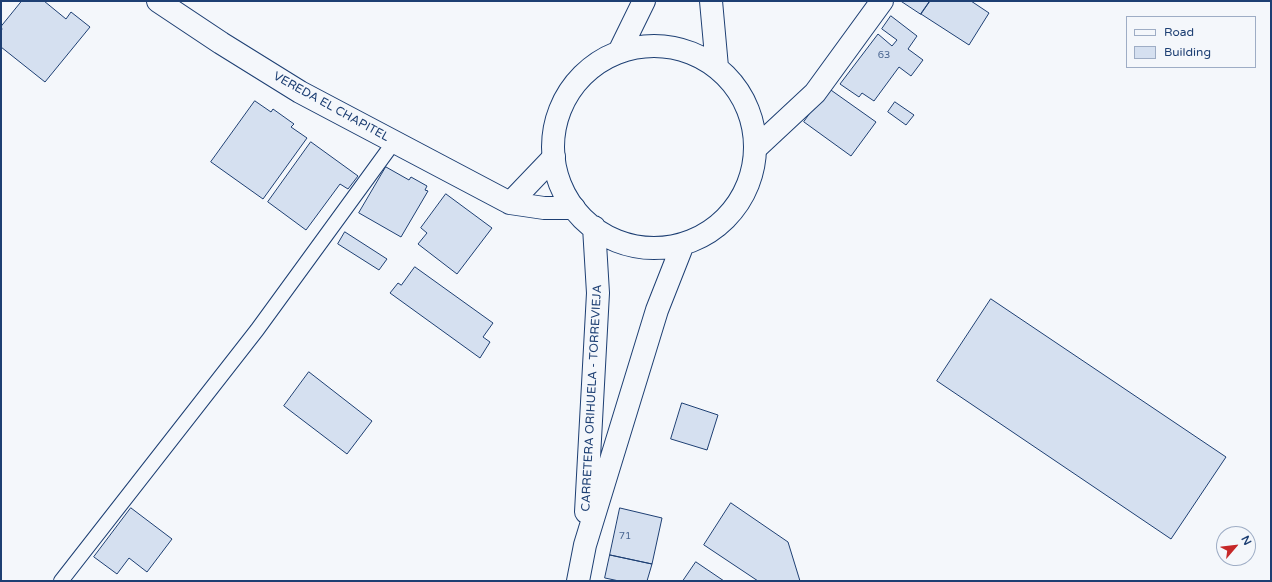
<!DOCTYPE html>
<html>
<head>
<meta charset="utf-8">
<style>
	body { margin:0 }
	#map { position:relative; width:1272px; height:582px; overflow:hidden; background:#f4f7fb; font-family:"Varela Round",sans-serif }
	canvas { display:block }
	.frame { position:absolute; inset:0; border:2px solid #1d3f73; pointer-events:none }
	.legend { position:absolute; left:1126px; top:16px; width:130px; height:52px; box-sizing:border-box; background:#f4f7fb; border:1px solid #9eadc5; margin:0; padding:5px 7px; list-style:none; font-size:12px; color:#1d3f73 }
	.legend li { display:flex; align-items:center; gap:8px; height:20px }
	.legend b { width:20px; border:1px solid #9eadc5 }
	.north { position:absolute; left:1216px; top:526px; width:40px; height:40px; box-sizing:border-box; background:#f4f7fb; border:1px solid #9eadc5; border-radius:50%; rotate:62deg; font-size:11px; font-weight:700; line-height:16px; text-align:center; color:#1d3f73 }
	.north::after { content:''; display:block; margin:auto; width:14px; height:18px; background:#c62828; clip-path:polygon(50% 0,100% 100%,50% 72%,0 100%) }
</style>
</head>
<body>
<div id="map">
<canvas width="1272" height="582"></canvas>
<div class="frame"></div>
<ul class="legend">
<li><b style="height:5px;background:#f4f7fb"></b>Road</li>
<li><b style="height:11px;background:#d5e0f0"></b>Building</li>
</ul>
<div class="north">N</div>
</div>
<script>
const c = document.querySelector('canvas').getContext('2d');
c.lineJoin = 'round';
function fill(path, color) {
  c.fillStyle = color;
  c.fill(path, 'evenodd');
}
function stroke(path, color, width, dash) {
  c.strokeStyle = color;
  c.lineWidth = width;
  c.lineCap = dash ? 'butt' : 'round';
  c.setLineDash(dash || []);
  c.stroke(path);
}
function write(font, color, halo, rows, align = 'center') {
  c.font = font + ' "Varela Round",sans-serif';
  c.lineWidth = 3;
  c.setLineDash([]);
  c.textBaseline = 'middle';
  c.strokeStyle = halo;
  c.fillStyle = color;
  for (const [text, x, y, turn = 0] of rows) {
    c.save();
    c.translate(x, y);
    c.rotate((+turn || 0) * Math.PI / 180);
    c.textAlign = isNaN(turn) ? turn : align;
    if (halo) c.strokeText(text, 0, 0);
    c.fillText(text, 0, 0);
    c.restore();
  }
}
const building = new Path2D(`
	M22 1H44L66 19 71 12 90 27 45 82 1 47V31L2 29 1 27Z
	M901 1H930L921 14Z
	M930 1H971L989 13 969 45 921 14Z
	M891 16 917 36 908 49 923 60 911 76 899 67 874 101 862 93 859 97 840 84 878 34 892 46 897 40 882 29Z
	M828 88 876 122 851 156 804 122Z
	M255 101 271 112 273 109 294 124 291 127 307 138 263 199 211 162Z
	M895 102 914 115 906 125 888 112Z
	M311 142 358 176 348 189 340 184 306 230 268 202Z
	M386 167 409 180 411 177 427 186 425 190 428 191 401 237 359 213Z
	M446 194 492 228 457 274 418 244 427 233 421 228Z
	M345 232 387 259 379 270 338 244Z
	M415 267 493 323 483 337 490 342 480 358 390 293 398 283 401 285Z
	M991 299 1226 457 1171 539 937 381Z
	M309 372 372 421 347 454 284 406Z
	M682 403 718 415 707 450 671 439Z
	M731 503 788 542 800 581H758L704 545Z
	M131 508 172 539 147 572 129 558 117 574 94 557Z
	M620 508 662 518 652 564 610 555Z
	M610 555 652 564 647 581H619L605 578Z
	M696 562 724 581H683Z`);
fill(building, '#d5e0f0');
stroke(building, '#1d3f73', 1);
const lane = new Path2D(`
	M61 581 257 330 394 142`);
const street = new Path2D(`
	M158 1 221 43 300 92 510 203 544 208H574
	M756 148 815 93 882 1
	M510 203 554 157`);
const primary = new Path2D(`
	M711 1 717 67
	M553 147a101 101 0 1 1 202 0a101 101 0 1 1-202 0Z
	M619 52 644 1
	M586 512 598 293 594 227
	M578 581 585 545 657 310 683 244`);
stroke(lane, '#1d3f73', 16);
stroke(street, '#1d3f73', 24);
stroke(primary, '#1d3f73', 24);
stroke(lane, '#f4f7fb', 14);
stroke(street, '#f4f7fb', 22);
stroke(primary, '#f4f7fb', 22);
write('10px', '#4b6792', null, [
	["63",884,55],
	["71",625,536]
]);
write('12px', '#1d3f73', '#f4f7fb', [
	["VEREDA EL CHAPITEL",331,107,29],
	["CARRETERA ORIHUELA - TORREVIEJA",592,398,-87]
]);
</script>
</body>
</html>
